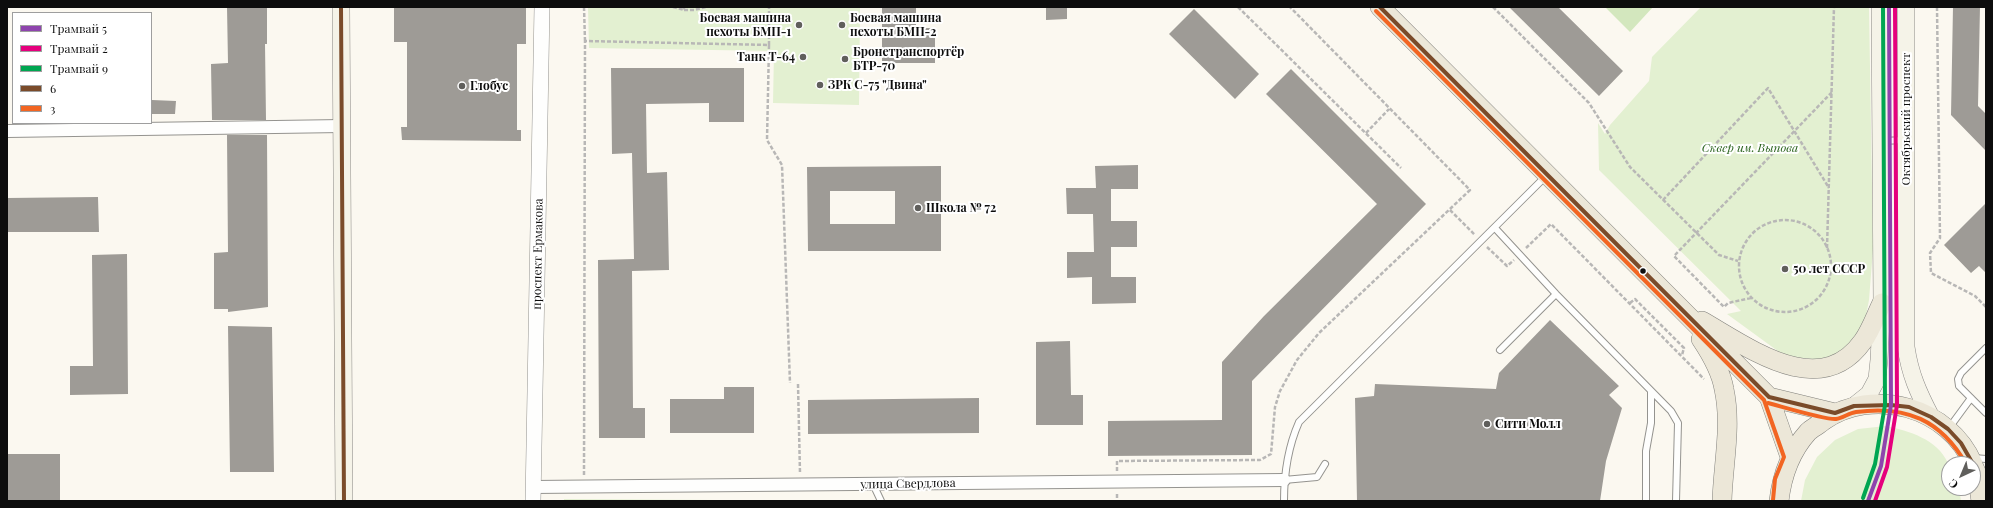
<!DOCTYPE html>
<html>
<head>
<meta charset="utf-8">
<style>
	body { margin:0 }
	#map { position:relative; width:1993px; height:508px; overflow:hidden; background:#fbf8f0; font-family:"Playfair Display",serif }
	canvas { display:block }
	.frame { position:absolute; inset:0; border:8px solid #0d0d0d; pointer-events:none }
	.legend { position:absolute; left:12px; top:12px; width:140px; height:112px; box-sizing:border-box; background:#fff; border:1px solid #9e9e9e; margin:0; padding:5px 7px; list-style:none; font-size:12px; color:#0d0d0d }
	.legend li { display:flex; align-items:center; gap:8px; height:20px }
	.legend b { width:20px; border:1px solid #9e9e9e }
	.north { position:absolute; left:1941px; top:456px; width:40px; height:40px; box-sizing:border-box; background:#fff; border:1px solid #9e9e9e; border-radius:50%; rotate:224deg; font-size:11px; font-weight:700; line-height:16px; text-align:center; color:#0d0d0d }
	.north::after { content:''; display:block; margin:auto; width:14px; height:18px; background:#605f5c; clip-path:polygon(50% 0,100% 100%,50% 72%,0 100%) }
</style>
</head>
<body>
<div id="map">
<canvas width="1993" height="508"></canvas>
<div class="frame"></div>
<ul class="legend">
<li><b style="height:5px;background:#8e44ad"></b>Трамвай 5</li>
<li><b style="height:5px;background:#e5007d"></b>Трамвай 2</li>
<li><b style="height:5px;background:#00a651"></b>Трамвай 9</li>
<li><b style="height:5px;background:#7a4b2a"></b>6</li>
<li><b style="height:5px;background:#f26522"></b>3</li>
</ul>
<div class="north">С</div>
</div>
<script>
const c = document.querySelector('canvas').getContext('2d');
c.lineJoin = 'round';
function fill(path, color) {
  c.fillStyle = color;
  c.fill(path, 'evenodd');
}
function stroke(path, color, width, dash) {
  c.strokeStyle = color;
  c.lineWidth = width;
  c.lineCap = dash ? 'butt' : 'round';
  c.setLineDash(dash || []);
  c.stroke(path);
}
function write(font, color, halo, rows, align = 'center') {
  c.font = font + ' "Playfair Display",serif';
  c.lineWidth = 4;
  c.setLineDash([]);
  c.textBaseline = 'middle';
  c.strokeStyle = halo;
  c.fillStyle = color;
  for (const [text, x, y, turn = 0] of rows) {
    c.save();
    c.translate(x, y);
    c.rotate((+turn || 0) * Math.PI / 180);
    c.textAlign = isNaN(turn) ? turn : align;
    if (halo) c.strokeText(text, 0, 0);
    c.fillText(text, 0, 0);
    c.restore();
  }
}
fill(new Path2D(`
	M588 7H860L859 105 773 103 774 51 589 48Z
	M1701 7H1869L1873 249 1869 300 1865 321 1858 338 1828 360 1786 357 1727 314 1741 311 1599 170 1598 123 1605 134 1610 125 1649 81 1652 57Z
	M1886 426C1909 431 1937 439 1948 463 1951 469 1949 481 1949 488H1959L1961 501H1801L1805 480 1817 457 1835 440 1858 429Z
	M564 499 869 501H564Z`), '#e3f0d1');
fill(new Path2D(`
	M1605 7H1653L1630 32Z`), '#d3e7be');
fill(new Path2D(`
	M227 7H267V44H265L266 120H212L211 64 228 63Z
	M394 7H526V44H517V130H521V141L402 140 401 127H407V42H394Z
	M882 7H916V28H935V63H882Z
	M1046 7H1067V19L1046 20Z
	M1509 7H1558L1623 71 1599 96Z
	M1953 7H1980L1978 106 1986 114V151L1951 115Z
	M1194 9 1259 74 1235 99 1169 34Z
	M611 68H744V122H709V103L646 104 647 173 667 172 669 270 632 271 633 408H645V438H599L598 260 634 259 632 153 612 154Z
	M1291 69 1426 204 1252 381V455L1108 456V421L1222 420V362L1264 316 1377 204 1266 94Z
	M152 100 176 101 175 114H152Z
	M227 135H267L268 307 228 312V309H214V253L228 252Z
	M1138 165V189H1111V221H1137V247H1111V277H1136V303L1092 304V277L1067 278V252H1094L1093 214H1067L1066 188H1096L1095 166Z
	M941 166V251H808L807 167ZM830 191H895V224H830Z
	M98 197 99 232H7V198Z
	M1986 203V273L1979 266 1971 273 1944 245Z
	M127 254 128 394 70 395V366H93L92 255Z
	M1550 320 1619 386 1609 395 1622 408 1606 461 1600 501H1357L1355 398 1374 396 1375 384 1496 389 1499 373Z
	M228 326 272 327 274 472H230Z
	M1070 341 1071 395H1083V425H1036V342Z
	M724 387H754V433H670V399H724Z
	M979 398V433L808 434V400Z
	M8 454H60V501H8Z`), '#9e9b96');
const service = new Path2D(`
	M1882 141 1905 140
	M1495 228 1556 294 1671 411 1678 423 1676 501
	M1986 348 1961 373 1958 379 1959 386 1986 413
	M1500 350 1556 294
	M1949 428 1971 398
	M1974 458 1986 459
	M1284 480 1317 477 1325 464
	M873 484 881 501
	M1284 501C1284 473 1288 447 1299 422L1546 176
	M1646 501V451L1651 423V391`);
const minor = new Path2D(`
	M7 131 342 126
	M533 487 1284 480`);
const tertiary = new Path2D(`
	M533 501 542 7`);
const secondary = new Path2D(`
	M341 7 344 501
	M1906 7V347C1910 374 1918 392 1931 417
	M1854 406 1869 394 1877 379 1879 360 1882 303 1880 7`);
const primary = new Path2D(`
	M1380 7 1769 397 1790 457
	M1702 321C1748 347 1820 402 1863 341 1871 330 1876 315 1882 303
	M1701 339C1711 354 1721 371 1724 389 1732 426 1723 464 1722 501
	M1769 397 1835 413
	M1973 465 1977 474 1981 501
	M1779 501C1782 475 1790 452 1808 432 1812 428 1819 425 1823 421 1873 386 1949 407 1973 464`);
stroke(service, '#94938f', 8);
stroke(minor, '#94938f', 14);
stroke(tertiary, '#94938f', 16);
stroke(secondary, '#8b8986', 18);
stroke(primary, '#81807c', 20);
stroke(new Path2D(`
	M584 7 585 41
	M673 7 684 10V7
	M1238 7 1401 168
	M1493 7 1589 103 1630 167 1719 255 1738 261
	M1937 7 1940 238 1930 253 1931 273 1975 296 1986 307
	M684 10H694L706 7
	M769 45V7
	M1366 133 1389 109
	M1663 200 1768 88 1829 188
	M1450 210 1475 235
	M1739 266a46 46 0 1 1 92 0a46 46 0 1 1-92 0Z
	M1487 247 1507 266 1514 260
	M1526 248 1551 224 1704 379
	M1827 248 1834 7
	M1751 298 1728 303 1724 307 1674 256 1832 92
	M1630 303 1635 299 1684 348 1682 355
	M798 384 800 473
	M1117 471V461L1260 460 1271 454 1275 407 1280 391 1297 360 1319 333 1470 190 1290 7
	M584 475 585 41 769 45 767 140 782 165 790 383
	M1117 494V501`), '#b8b7b6', 2.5, [4, 2]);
stroke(service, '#fefefd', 6);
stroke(minor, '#fefefd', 12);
stroke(tertiary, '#fefefd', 15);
stroke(secondary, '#f5f3e8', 17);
stroke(primary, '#ece7d8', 19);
stroke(new Path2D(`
	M341 7 344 501
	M1380 7 1769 397 1835 413 1854 406 1891 405 1909 407 1931 417 1948 429 1961 443 1973 464`), '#7a4b2a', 4);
stroke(new Path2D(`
	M1376 11 1764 400 1784 457 1775 479 1773 500
	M1768 403C1780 406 1826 420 1836 419 1843 418 1849 413 1856 412 1906 405 1941 420 1966 464`), '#f26522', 4);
stroke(new Path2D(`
	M1868 501 1881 466 1891 405 1889 7`), '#8e44ad', 4);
stroke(new Path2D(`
	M1875 501 1887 467 1897 405 1895 7`), '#e5007d', 4);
stroke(new Path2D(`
	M1863 498 1875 464 1885 405 1883 7`), '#00a651', 4);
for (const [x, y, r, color] of [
	[799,25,4,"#605f5c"],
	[842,25,4,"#605f5c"],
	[803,57,4,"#605f5c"],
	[845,59,4,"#605f5c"],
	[820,85,4,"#605f5c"],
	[462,86,4,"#605f5c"],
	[918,208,4,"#605f5c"],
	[1785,269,4,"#605f5c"],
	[1643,271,3.5,"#0d0d0d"],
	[1487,424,4,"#605f5c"]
]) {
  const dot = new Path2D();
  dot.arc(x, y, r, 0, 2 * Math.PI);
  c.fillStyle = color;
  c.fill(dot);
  stroke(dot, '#fff', 1.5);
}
write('bold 12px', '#0d0d0d', '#fff', [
	["Боевая машина",791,18,"right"],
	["пехоты БМП-1",791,32,"right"],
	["Боевая машина",850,18],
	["пехоты БМП-2",850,32],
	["Бронетранспортёр",853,52],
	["БТР-70",853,66],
	["Танк Т-64",795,57,"right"],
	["ЗРК С-75 \"Двина\"",828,85],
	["Глобус",470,86],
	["Школа № 72",926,208],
	["50 лет СССР",1793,269],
	["Сити Молл",1495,424]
], 'left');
write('12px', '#0d0d0d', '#fff', [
	["Октябрьский проспект",1906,119,-90],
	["проспект Ермакова",538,254,-89],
	["улица Свердлова",908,484,-1]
]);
write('italic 12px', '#2b641e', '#fff', [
	["Сквер им. Выпова",1750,148]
]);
</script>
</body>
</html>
